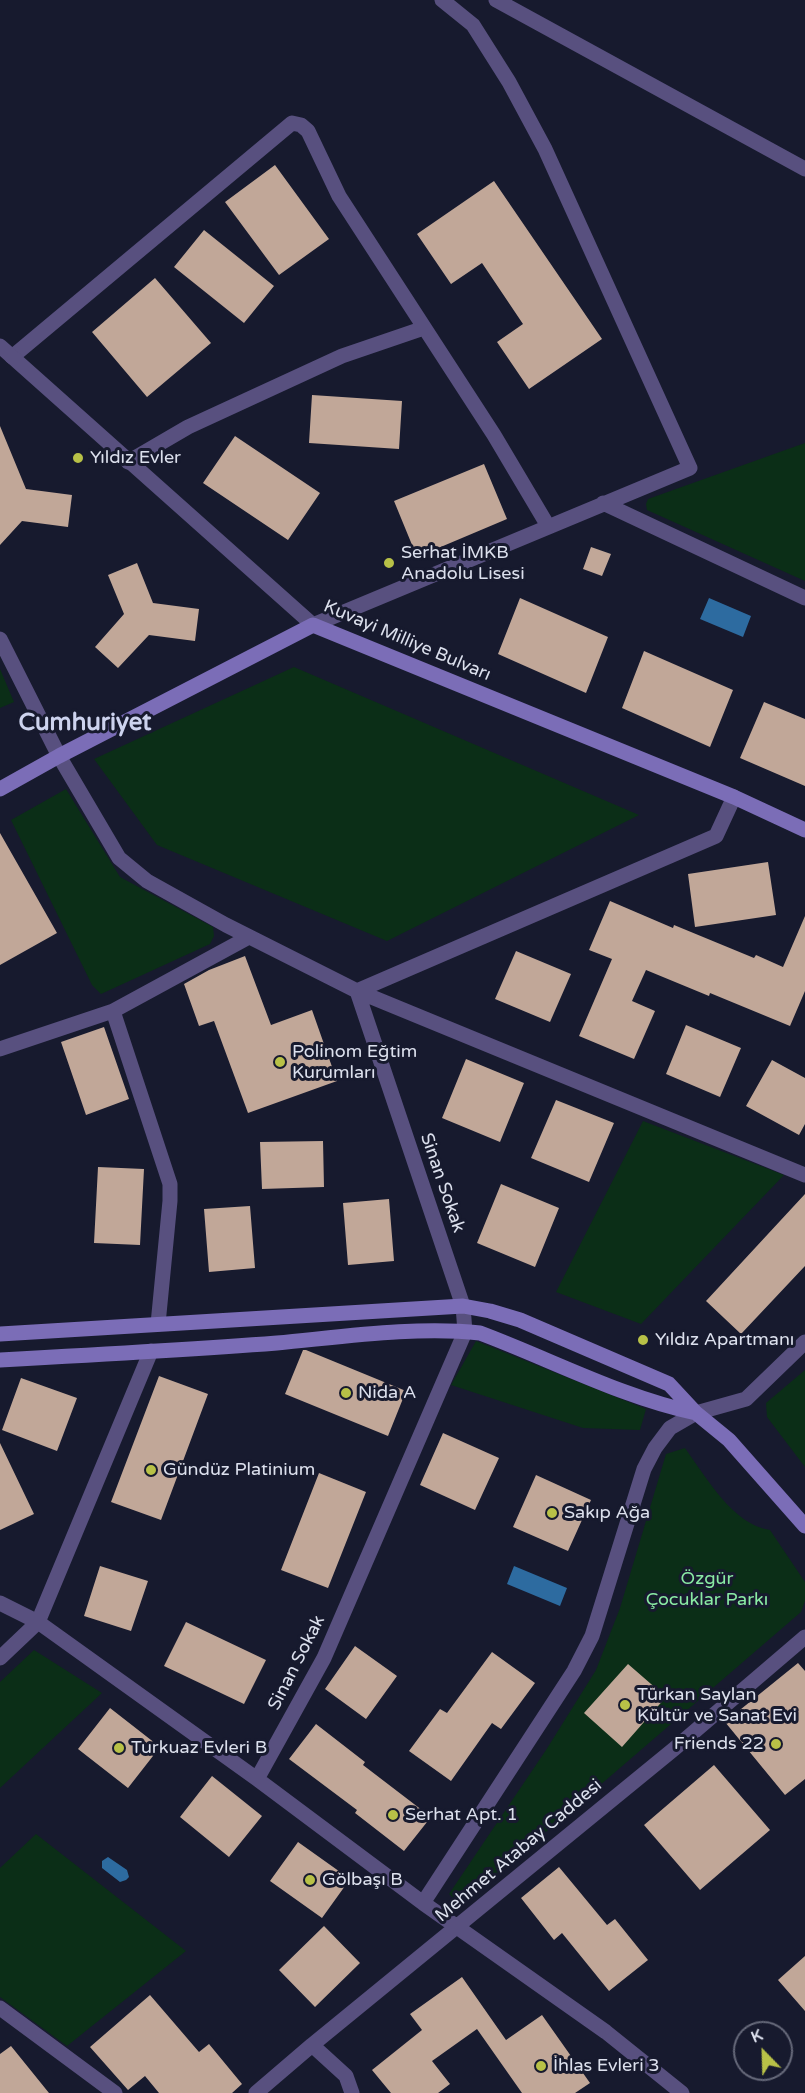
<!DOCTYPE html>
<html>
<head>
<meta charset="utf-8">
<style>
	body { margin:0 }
	#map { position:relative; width:805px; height:2093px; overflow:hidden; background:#171a2e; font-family:"Varela Round",sans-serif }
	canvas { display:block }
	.north { position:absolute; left:733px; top:2021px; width:60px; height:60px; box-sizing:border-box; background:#171a2e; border:2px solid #66697a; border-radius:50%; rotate:337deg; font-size:16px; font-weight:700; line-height:24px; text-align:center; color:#dce0ed }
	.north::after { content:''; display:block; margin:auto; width:21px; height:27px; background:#b8c147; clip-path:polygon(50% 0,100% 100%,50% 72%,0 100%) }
</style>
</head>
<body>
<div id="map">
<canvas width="805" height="2093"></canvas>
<div class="north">K</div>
</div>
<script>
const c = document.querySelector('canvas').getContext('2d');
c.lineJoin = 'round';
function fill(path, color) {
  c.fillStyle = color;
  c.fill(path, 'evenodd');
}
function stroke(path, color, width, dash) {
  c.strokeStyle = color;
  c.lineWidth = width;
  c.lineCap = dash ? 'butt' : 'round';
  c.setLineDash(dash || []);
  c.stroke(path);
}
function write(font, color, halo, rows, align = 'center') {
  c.font = font + ' "Varela Round",sans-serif';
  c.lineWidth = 6;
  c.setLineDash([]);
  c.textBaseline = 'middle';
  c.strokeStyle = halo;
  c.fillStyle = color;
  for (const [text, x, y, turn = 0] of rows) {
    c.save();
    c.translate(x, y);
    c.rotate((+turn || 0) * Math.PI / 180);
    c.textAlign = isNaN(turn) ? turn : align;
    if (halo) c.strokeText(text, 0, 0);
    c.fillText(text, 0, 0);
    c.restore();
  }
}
fill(new Path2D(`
	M805 443V581L647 510 646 504 648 499Z
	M294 667 639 815 387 941 157 845 94 759Z
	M0 669 14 702 0 708Z
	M66 789 120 877 213 927 214 936 210 944 101 994 92 985 11 820Z
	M643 1121 784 1175 641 1324 556 1292Z
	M476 1341 646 1409 640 1430 583 1428 451 1385Z
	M805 1370V1467L767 1417 766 1403Z
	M685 1448C706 1477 733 1525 770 1530L805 1582V1601L801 1612 461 1905 449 1894 546 1750 596 1670 620 1608 666 1454Z
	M34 1650 102 1693 0 1788V1682Z
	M36 1834 186 1951 67 2046 0 1997V1868Z`), '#0b2e17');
fill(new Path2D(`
	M709 598 751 616 743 637 700 619Z
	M514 1566 567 1588 560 1606 507 1584Z
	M108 1857 127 1870 129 1877 126 1880 120 1882 102 1868V1861Z`), '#2d6ba0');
fill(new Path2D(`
	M275 165 329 239 279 275 225 202Z
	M494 181 602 339 529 389 497 342 523 324 482 263 451 284 417 234Z
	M204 230 274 286 244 323 174 267Z
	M155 278 211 343 147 397 92 332Z
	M312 395 402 401 399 449 309 443Z
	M0 426 26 489 72 495 68 527 22 521 0 545Z
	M235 436 320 493 288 540 203 483Z
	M484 464 507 519 417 557 394 501Z
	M591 547 611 554 602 576 583 569Z
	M137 563 153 603 199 609 195 641 149 635 118 668 95 647 124 614 108 575Z
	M520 598 608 637 586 693 498 654Z
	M644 651 733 690 710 747 622 708Z
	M764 702 805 719V786L740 758Z
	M0 833 57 933 0 965Z
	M768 862 776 915 695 927 688 874Z
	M610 901 673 928 674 925 754 958 756 955 783 967 805 916V991L790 1026 710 993 709 996 646 970 632 1001 655 1011 634 1059 579 1036 612 959 589 950Z
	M516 951 571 974 550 1022 495 999Z
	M245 956 271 1025 312 1010 337 1081 248 1113 214 1021 199 1026 184 984 209 970Z
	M686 1025 741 1048 720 1097 666 1074Z
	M104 1027 129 1099 86 1115 61 1042Z
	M466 1059 524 1083 500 1142 442 1118Z
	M772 1060 805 1078V1124L799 1135 746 1106Z
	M556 1100 614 1123 589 1182 531 1158Z
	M323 1141 324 1187 262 1189 260 1142Z
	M98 1167 144 1169 140 1245 94 1243Z
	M501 1184 559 1208 535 1267 477 1243Z
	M805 1194V1266L741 1334 706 1301Z
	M389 1199 394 1261 348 1265 343 1203Z
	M250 1206 255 1268 209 1272 204 1209Z
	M303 1350H306L406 1391 388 1436 285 1394Z
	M159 1376 208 1394 161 1520 111 1502Z
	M21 1378 77 1398 57 1451 2 1430Z
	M443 1433 499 1458 475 1510 420 1485Z
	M0 1443 34 1514 0 1530Z
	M319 1473 366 1492 328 1588 281 1570Z
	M536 1475 591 1500 568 1551 513 1527Z
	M100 1566 148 1581 131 1631 84 1616Z
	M186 1622 266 1660 244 1704 164 1666Z
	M355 1646 397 1676 366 1719 325 1689Z
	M492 1652 535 1683 501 1729 492 1723 451 1781 409 1751 440 1709 447 1713Z
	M798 1663 805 1671V1779L785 1795 725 1722Z
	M628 1664 666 1697 622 1747 584 1713Z
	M110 1708 160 1747 128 1788 78 1749Z
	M316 1724 365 1762 363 1765 431 1817 404 1851 355 1813 357 1810 289 1759Z
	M714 1765 770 1830 700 1890 644 1825Z
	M212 1776 262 1816 229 1857 180 1817Z
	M298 1842 350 1879 322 1918 270 1881Z
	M559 1867 607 1925 615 1919 648 1960 609 1991 562 1933 554 1940 521 1898Z
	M324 1926 360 1963 315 2007 279 1970Z
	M805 1956V2011L778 1980Z
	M462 1977 506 2040 542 2015 590 2083 575 2093H522L477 2029 432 2061 450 2084 438 2093H391L372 2070 422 2030 410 2014Z
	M150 1995 199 2052 209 2044 242 2084 232 2093H159L145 2076 128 2090 90 2047Z
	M11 2046 49 2093H0V2054Z`), '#c1a798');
stroke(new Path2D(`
	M496 0 805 169
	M12 357 292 123 301 125 308 131 339 196 494 435 548 526
	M128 462 188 427 342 356 424 328
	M603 503 805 598
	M313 625 690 468 545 149 509 82 473 25 442 0
	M0 639 59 756 119 858 147 881 226 925 357 991 805 1175
	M113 1011 170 1184V1201L158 1324
	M0 1049 113 1011 249 937
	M0 1603 38 1622 257 1779 423 1903 606 2032 682 2093
	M0 1658 38 1622 151 1351
	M257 1779 324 1658 465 1332 463 1306 357 991 716 836 734 797
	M423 1903 574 1671 592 1636 644 1469 655 1448 670 1428 696 1413 746 1399 805 1342
	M0 2008 115 2093
	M312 2045 346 2076 352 2093
	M256 2093 312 2045 674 1749 805 1637`), '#58507f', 15);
stroke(new Path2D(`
	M0 346 313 625`), '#58507f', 15);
stroke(new Path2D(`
	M0 789 59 756 313 625 734 797 805 830
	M0 1334 463 1306 490 1311 520 1320 669 1384 696 1413 729 1440 805 1526
	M0 1360C92 1355 184 1350 277 1343 342 1337 416 1326 480 1333 552 1360 621 1397 696 1413`), '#7b6db7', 15);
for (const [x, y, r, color] of [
	[78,458,6,"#b8c147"],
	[389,563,6,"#b8c147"],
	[280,1062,6,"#b8c147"],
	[643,1340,6,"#b8c147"],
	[346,1393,6,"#b8c147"],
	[151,1470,6,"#b8c147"],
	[552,1513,6,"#b8c147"],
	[625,1705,6,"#b8c147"],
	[776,1744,6,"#b8c147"],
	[119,1748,6,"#b8c147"],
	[393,1815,6,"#b8c147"],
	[310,1880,6,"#b8c147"],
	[541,2066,6,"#b8c147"]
]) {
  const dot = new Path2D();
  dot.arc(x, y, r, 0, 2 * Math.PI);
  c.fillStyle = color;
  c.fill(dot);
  stroke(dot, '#171a2e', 2);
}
write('18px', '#dce0ed', '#171a2e', [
	["Yıldız Evler",90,458],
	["Serhat İMKB",401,553],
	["Anadolu Lisesi",401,574],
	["Polinom Eğtim",292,1052],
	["Kurumları",292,1073],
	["Yıldız Apartmanı",655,1340],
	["Nida A",358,1393],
	["Gündüz Platinium",163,1470],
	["Sakıp Ağa",564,1513],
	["Türkan Saylan",637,1695],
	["Kültür ve Sanat Evi",637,1716],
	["Friends 22",764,1744,"right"],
	["Turkuaz Evleri B",131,1748],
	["Serhat Apt. 1",405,1815],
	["Gölbaşı B",322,1880],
	["İhlas Evleri 3",553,2066]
], 'left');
write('18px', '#dce0ed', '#171a2e', [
	["Kuvayi Milliye Bulvarı",407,641,23],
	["Sinan Sokak",442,1183,71],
	["Sinan Sokak",297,1663,-63],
	["Mehmet Atabay Caddesi",519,1851,-40]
]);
write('18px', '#8aeba4', '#171a2e', [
	["Özgür",707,1579],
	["Çocuklar Parkı",707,1600]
]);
write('bold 24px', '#cdd3ee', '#171a2e', [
	["Cumhuriyet",85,724]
]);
</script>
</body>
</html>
